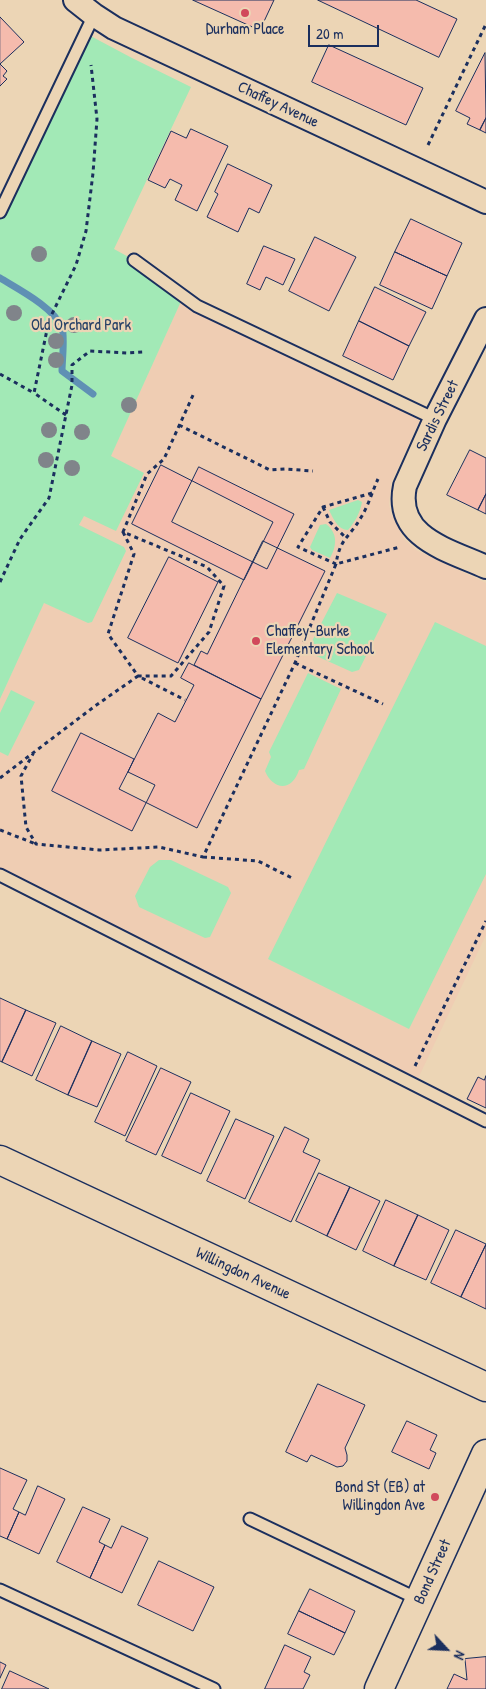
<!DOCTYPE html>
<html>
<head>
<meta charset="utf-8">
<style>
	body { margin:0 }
	#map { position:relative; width:486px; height:1689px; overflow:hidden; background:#ecd5b5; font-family:"Patrick Hand",sans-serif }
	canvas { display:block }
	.north { position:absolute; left:421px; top:1624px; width:50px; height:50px; -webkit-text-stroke:4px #ecd5b5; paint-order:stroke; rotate:115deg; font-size:14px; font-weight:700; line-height:20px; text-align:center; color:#1b2f5e }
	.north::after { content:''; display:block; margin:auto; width:18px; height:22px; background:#1b2f5e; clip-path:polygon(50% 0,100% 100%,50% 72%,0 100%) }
	.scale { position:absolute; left:308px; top:25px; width:71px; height:22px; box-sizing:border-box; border:2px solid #1b2f5e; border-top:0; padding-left:6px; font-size:15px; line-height:18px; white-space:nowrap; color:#1b2f5e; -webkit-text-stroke:4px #ecd5b5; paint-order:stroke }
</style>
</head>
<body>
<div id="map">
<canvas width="486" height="1689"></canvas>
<div class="north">N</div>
<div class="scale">20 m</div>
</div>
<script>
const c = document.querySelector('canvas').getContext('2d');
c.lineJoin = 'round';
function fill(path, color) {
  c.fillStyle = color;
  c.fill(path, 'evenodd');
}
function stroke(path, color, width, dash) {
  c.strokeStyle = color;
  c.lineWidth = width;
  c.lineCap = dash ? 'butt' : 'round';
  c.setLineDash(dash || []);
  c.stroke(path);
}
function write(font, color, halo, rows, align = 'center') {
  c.font = font + ' "Patrick Hand",sans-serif';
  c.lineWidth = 4.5;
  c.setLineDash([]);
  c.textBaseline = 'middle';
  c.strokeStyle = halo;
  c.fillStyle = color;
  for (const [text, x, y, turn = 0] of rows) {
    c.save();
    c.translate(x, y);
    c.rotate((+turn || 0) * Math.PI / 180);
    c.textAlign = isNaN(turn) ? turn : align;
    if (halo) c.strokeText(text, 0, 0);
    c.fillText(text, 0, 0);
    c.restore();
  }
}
fill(new Path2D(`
	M183 297 423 413 391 483 389 504 391 514 404 539 416 550 486 583V935L415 1085 0 875V699Z`), '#efcdb3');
fill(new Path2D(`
	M85 33 132 58 191 87 114 249 134 260 183 297 111 456 144 473 116 531 84 516 79 525 124 547 126 551 92 622 88 623 44 603 0 699V212Z
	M358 500 362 502C360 513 355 522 348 530 338 530 333 518 329 510Z
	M326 524C338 533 337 546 330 558L312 550 310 547 320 525Z
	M337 593 387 614 359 670 352 672 312 654 311 643Z
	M435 622 486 646V874L409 1029 268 959Z
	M308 673 341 689 304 769 299 770C292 792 273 790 265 771L271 757 269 752Z
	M11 690 35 702 8 756 0 752V713Z
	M159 860H171L228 887 231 893 210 937 205 938 139 907 135 896 150 867Z`), '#a2e9b6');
stroke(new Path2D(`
	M0 278C18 289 55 308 62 328 65 336 62 362 62 371L93 394`), '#5f90b4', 7);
const building = new Path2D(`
	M193 0H274L260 30Z
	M318 0H416L457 19 439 57Z
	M0 17 24 42 0 64 7 71 3 76 7 79 0 86Z
	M329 45 423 88 406 125 312 82Z
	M485 53 486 118 480 130 467 124 470 118 456 111Z
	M486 118V133L480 130Z
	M191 129 228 146 197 211 175 200 182 185 170 179 165 188 148 180 171 131 186 138Z
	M228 164 272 185 259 213 249 208 238 232 207 217 218 194 215 192Z
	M411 219 462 243 447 276 395 252Z
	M315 237 356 257 329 311 289 291Z
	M264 246 295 259 283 285 266 277 260 290 247 284Z
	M395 252 447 276 432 309 380 285Z
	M375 287 426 312 409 346 359 321Z
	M359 321 409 346 393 380 343 356Z
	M470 450 486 458V494L478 510 447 495Z
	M161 465 273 522 244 580 132 524Z
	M199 467 294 514 267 569 172 522Z
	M486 494V514L478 510Z
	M263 541 325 571 261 699 194 665 201 651 207 654Z
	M169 557 218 582 178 663 128 638Z
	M189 663 261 699 197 828 119 789 158 713 175 722 194 685 181 678Z
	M81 733 134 759 128 772 155 785 132 831 52 791Z
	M0 998 26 1010 2 1062 0 1061Z
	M26 1010 56 1023 32 1076 2 1062Z
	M61 1026 92 1041 68 1095 36 1080Z
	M92 1041 121 1054 97 1107 68 1095Z
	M128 1052 157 1066 125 1136 95 1122Z
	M161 1068 191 1082 156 1155 126 1141Z
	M486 1076V1108L467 1099 478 1077 484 1080Z
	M191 1093 230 1111 201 1174 162 1156Z
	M236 1119 274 1136 245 1199 207 1181Z
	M285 1127 309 1139 303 1152 320 1160 291 1222 249 1202Z
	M319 1173 350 1187 327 1236 296 1221Z
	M350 1187 380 1201 356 1250 327 1236Z
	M386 1200 418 1215 394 1266 363 1251Z
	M418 1215 449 1230 426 1280 394 1266Z
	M456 1230 486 1244 461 1297 431 1283Z
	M486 1245V1309L461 1297Z
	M318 1384 365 1405 345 1448 347 1455V1461L343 1466 337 1467 311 1455 307 1462 286 1452Z
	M407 1421 437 1435 430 1450 436 1453 429 1469 392 1452Z
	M0 1468 27 1480 13 1509 19 1512 7 1539 0 1536Z
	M38 1486 65 1499 39 1554 7 1539 19 1512 25 1515Z
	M83 1507 110 1519 99 1542 105 1545 90 1578 57 1562Z
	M122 1526 148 1538 122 1593 90 1578 105 1545 111 1548Z
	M159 1561 214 1587 193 1631 138 1605Z
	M310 1589 355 1611 345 1633 299 1611Z
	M299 1611 345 1633 334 1655 288 1634Z
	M285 1645 311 1657 304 1672 310 1675 303 1689H265Z
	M486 1657V1689H447L454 1674 467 1680 465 1659Z
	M0 1662 6 1665 0 1678Z
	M10 1671 49 1689H2Z`);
fill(building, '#f5bbad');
stroke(building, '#1b2f5e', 1);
const lane = new Path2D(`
	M0 212 94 15
	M134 260 197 306 435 419
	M0 875 486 1121
	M250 1519 420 1600
	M0 1590 214 1689`);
const street = new Path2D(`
	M75 0 94 15 114 28 486 202
	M486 319 435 419 405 486C394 538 449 550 486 567`);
const secondary = new Path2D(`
	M0 1160 486 1387
	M379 1689 486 1454`);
stroke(lane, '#1b2f5e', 15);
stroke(street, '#1b2f5e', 26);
stroke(secondary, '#1b2f5e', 31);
stroke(new Path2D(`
	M428 145 486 24
	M0 374 34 393
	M66 415 34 393 49 320 76 265 86 231 93 173 97 119 91 65
	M179 425 270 470 285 469 313 471
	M372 493 323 507 298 547 336 564C340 538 349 538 360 519 368 507 372 492 378 479
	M323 507 330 522 345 537
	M123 532 134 554 108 634 138 676H171L209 632 224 586 207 567 123 532 147 474 164 459 194 393
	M0 582 20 539 49 498 72 385V365L90 351 128 353 144 352
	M295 663 383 704
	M34 752 21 776 26 827 36 844 99 850 159 847 203 857 295 663 336 564 400 547
	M0 778 95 706 138 676 185 700
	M0 830 36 844
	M203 857 258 861 292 878
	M415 1066 486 921`), '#1b2f5e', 3, [4, 4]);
stroke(lane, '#ecd5b5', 11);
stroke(street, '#ecd5b5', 22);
stroke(secondary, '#ecd5b5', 28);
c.fillStyle = '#80848a';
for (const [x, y] of [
	[39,254],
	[14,313],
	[74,325],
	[56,341],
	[56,360],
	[129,405],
	[49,430],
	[82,432],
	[46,460],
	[72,468]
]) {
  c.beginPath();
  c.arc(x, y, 8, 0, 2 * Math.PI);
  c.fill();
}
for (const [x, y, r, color] of [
	[245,13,5,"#d1495b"],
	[256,641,5,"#d1495b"],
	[435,1497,5,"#d1495b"]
]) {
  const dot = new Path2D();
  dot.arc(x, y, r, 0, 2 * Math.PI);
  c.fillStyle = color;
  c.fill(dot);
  stroke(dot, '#ecd5b5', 2);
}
write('16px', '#1b2f5e', '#ecd5b5', [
	["Durham Place",245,30],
	["Chaffey-Burke",266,632,"left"],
	["Elementary School",266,650,"left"],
	["Bond St (EB) at",425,1488,"right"],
	["Willingdon Ave",425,1506,"right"]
]);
write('16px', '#1b2f5e', '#ecd5b5', [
	["Chaffey Avenue",278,105,25],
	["Sardis Street",438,416,-64],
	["Willingdon Avenue",243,1274,25],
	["Bond Street",433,1572,-66]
]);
write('16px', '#284267', '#ecd5b5', [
	["Old Orchard Park",81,326]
]);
</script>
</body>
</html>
